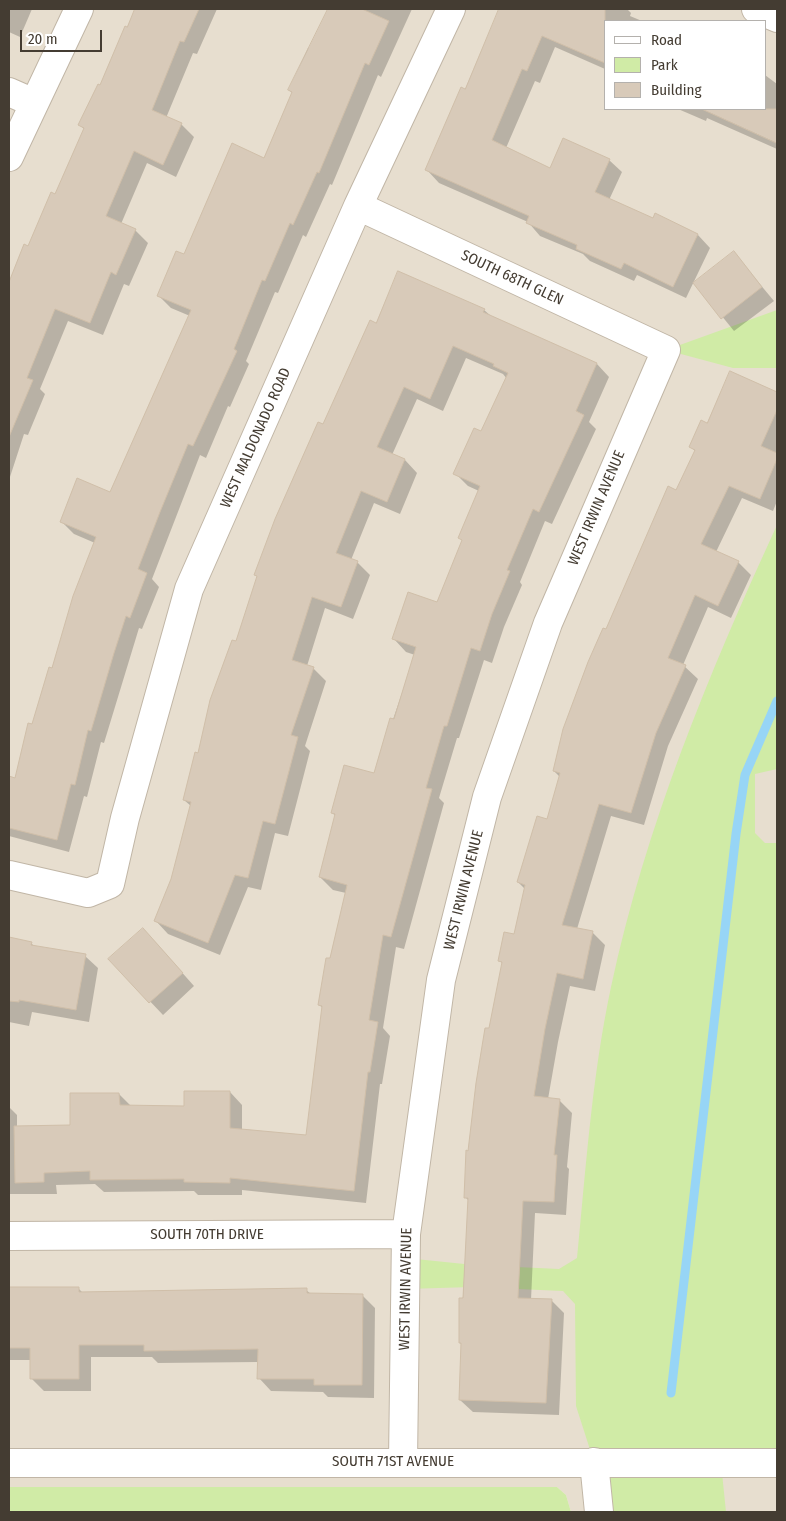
<!DOCTYPE html>
<html>
<head>
<meta charset="utf-8">
<style>
	body { margin:0 }
	#map { position:relative; width:786px; height:1521px; overflow:hidden; background:#f3ece1; font-family:"Fira Sans Condensed",sans-serif }
	canvas { display:block }
	.frame { position:absolute; inset:0; border:10px solid #443c32; pointer-events:none }
	.legend { position:absolute; left:604px; top:20px; width:162px; height:90px; box-sizing:border-box; background:#fff; border:1px solid #b4b1ad; margin:0; padding:6px 9px; list-style:none; font-size:15px; color:#443c32 }
	.legend li { display:flex; align-items:center; gap:10px; height:25px }
	.legend b { width:25px; border:1px solid #b4b1ad }
	.scale { position:absolute; left:20px; top:30px; width:82px; height:22px; box-sizing:border-box; border:2px solid #443c32; border-top:0; padding-left:6px; font-size:15px; line-height:18px; white-space:nowrap; color:#443c32; -webkit-text-stroke:4px #fff; paint-order:stroke }
</style>
</head>
<body>
<div id="map">
<canvas width="786" height="1521"></canvas>
<div class="frame"></div>
<ul class="legend">
<li><b style="height:6px;background:#fff"></b>Road</li>
<li><b style="height:14px;background:#d0eba6"></b>Park</li>
<li><b style="height:14px;background:#d8cab9"></b>Building</li>
</ul>
<div class="scale">20 m</div>
</div>
<script>
const c = document.querySelector('canvas').getContext('2d');
c.lineJoin = 'round';
function fill(path, color) {
  c.fillStyle = color;
  c.fill(path, 'evenodd');
}
function stroke(path, color, width, dash) {
  c.strokeStyle = color;
  c.lineWidth = width;
  c.lineCap = dash ? 'butt' : 'round';
  c.setLineDash(dash || []);
  c.stroke(path);
}
function write(font, color, halo, rows, align = 'center') {
  c.font = font + ' "Fira Sans Condensed",sans-serif';
  c.lineWidth = 4;
  c.setLineDash([]);
  c.textBaseline = 'middle';
  c.strokeStyle = halo;
  c.fillStyle = color;
  for (const [text, x, y, turn = 0] of rows) {
    c.save();
    c.translate(x, y);
    c.rotate((+turn || 0) * Math.PI / 180);
    c.textAlign = isNaN(turn) ? turn : align;
    if (halo) c.strokeText(text, 0, 0);
    c.fillText(text, 0, 0);
    c.restore();
  }
}
fill(new Path2D(`
	M9 9H777V1512H571L566 1495 557 1487H9ZM605 21H765V109H605Z`), '#e7decf');
fill(new Path2D(`
	M777 310V368H733L666 350Z
	M777 525V769L755 774V833L765 843H777V1463H721L726 1512H599L594 1462 576 1406 575 1304 563 1291 472 1287 406 1289V1258L474 1265 559 1269 577 1258C586 1167 592 1076 611 987 646 825 708 675 777 525Z
	M9 1487H557L566 1495 571 1512H9Z`), '#d0eba6');
fill(new Path2D(`
	M9 9H32L20 37 9 32Z
	M136 9H217L197 54 193 53 166 118 181 124 194 137 176 177 147 163 121 224 135 230 148 243 129 286 124 284 103 335 68 321 40 389 45 394 28 435 24 434 9 480V286L25 246 29 247 56 196 85 130 80 125 101 87Z
	M329 9H412L381 77 378 75 332 185 330 184 306 237 303 235 278 293 275 292 246 361 249 364 230 407 228 406 206 458 200 455 152 579 159 587 142 629 139 628 104 743 101 742 87 797 84 796 69 852 9 836V777L16 779 32 726 95 543 74 534 62 522 111 493 190 316 171 308 158 295 184 255 264 159 293 94 289 90 308 48 311 50Z
	M500 9H627L631 13 630 16 642 21H605V69L555 47 540 83 535 81 506 148 551 169 609 160 622 172 609 200 653 220 656 215 698 235 710 248 686 298 637 275 634 281 590 261 583 254 540 236 528 222 439 183 427 170 465 90Z
	M765 75 777 84V149L707 118 706 121 678 109H765Z
	M734 253 774 301 734 331 695 283Z
	M484 310 491 316 597 364 609 377 589 422 596 429 552 524 545 521 520 582 522 585 504 627 492 663 484 660 459 738H457L439 798 444 803 404 949 396 947 383 1028 390 1036 382 1084H380L366 1203 242 1190V1195H198L194 1191 104 1192 95 1184 56 1185 57 1194H9V1107L17 1115V1127L72 1126 119 1094 131 1106 185 1107 230 1092 242 1105V1130L307 1137 323 1008 319 1005 346 893 333 890 320 877 336 816 332 813 374 775 415 655 406 652 394 639 438 604 463 541 460 538 479 491 468 486 455 473 482 433 507 379 503 374 466 358 443 411 417 399 392 455 405 460 417 473 400 514 374 503 351 560 357 562 370 575 353 619 325 608 307 666 313 668 326 681 305 746 310 751 288 836 275 833 261 890 248 887 220 955 168 934 156 921 172 879 191 806 184 800 237 643 323 425 376 324Z
	M731 373 777 393V501L773 511 742 498 716 552 738 562 751 575 731 618 708 607 683 665 698 679 668 746 644 825 611 816 577 929 592 932 605 945 595 991 570 986 558 1042 548 1099 559 1100 572 1113 567 1167 569 1169 566 1215 535 1213 531 1300H551L564 1313 559 1415 473 1412 460 1400 462 1345 460 1343 469 1201 465 1197 470 1152 503 964 499 960 515 936 525 889 518 882 548 821 560 777 554 771 607 631 696 452 691 447 708 425Z
	M9 938 31 943 35 947 85 956 98 968 89 1022 32 1012 29 1026 9 1022Z
	M155 942 194 986 163 1015 110 959Z
	M78 1288 83 1293 306 1290 311 1294 362 1295 375 1308 374 1398 328 1397 323 1392 271 1391 259 1378V1362L158 1363 152 1357H91V1391H44L32 1379V1360H9V1289Z`), '#0003');
stroke(new Path2D(`
	M671 1393 736 834 745 775 777 701`), '#97d5f6', 9);
const building = new Path2D(`
	M135 9H199L184 42 180 41 152 110 182 123 163 165 134 151 106 216 136 229 116 275 111 272 90 323 55 309 27 378 33 380 9 437V282L24 244 28 246 51 192 55 194 84 128 78 125 98 84 100 85 125 26 127 27Z
	M328 9H362L389 21 369 65 365 63 319 173 317 172 293 225 290 223 265 281 262 280 234 349 237 351 193 446 188 444 160 512 138 569 147 573 130 618 126 616 114 653 91 731 88 730 75 785 71 784 57 840 9 828V776L15 778 28 723 32 724 49 667 52 668 73 596 96 537 60 522 77 478 110 492 191 310 157 296 176 251 184 254 232 143 264 158 292 92 288 90Z
	M499 9H605V63L542 36 527 71 522 69 492 140 550 168 563 138 610 159 595 192 653 218 655 213 698 234 673 287 624 263 621 269 576 249 577 245 526 223 529 216 425 170 461 87 465 89Z
	M702 109H777V143Z
	M734 251 762 287 721 319 693 283Z
	M398 271 485 309 483 312 597 363 576 411 584 415 539 512 533 509 507 570 510 571 492 614 480 651 471 648 447 726H444L426 788 432 789 391 937 383 935 369 1020 378 1022 370 1072H368L354 1191 230 1178V1183L184 1182V1179L90 1180V1171L44 1173V1182L15 1183 14 1126 70 1125V1093H119L120 1105 184 1106V1091H230V1128L306 1135 322 1006 318 1005 326 958H330L347 885 319 877 335 814 331 813 344 765 374 773 390 718 394 719 416 647 392 639 408 592 437 602 462 540 458 538 480 486 453 474 474 428 481 431 508 373 493 366 494 364 453 346 430 399 404 387 377 447 405 459 387 502 361 491 336 553 358 561 341 607 312 597 292 660 314 667 291 735 298 737 275 824 263 821 248 878 235 875 208 943 154 921 171 879 191 802 183 800 195 752 198 753 210 700 232 640 236 641 257 576 254 575 275 519 318 422 323 424 370 320 376 323Z
	M730 371 777 392V410L761 446 777 453V459L760 499 729 486 701 544 739 561 718 606 695 595 668 658 686 665 656 733 631 813 599 804 562 925 593 931 583 979 557 973 545 1029 534 1096 560 1099 554 1155H557L554 1202 523 1201 518 1298 552 1299 546 1403 459 1400 461 1343H459V1298H463L468 1198H464L466 1150 468 1151 476 1083 485 1028H489L502 962 498 961 504 932 514 934 525 885 517 882 537 816 547 819 560 773 553 771 563 729 588 662 603 628 606 629 668 486 676 490 695 450 689 447 701 420 707 423Z
	M143 928 183 973 149 1003 108 959Z
	M9 937 32 942 31 945 86 954 76 1010 19 1000V1002L9 1001Z
	M9 1287H79V1292L307 1288V1293L363 1294 362 1385H314V1379H257L258 1349 144 1351V1345H79V1379H30V1348H9Z`);
fill(building, '#d8cab9');
stroke(building, '#d0bfa9', 1);
const minor = new Path2D(`
	M756 9 777 18
	M9 92 34 103
	M9 157 79 9
	M358 206 666 350 548 623 487 797 441 980 406 1234 403 1462
	M9 875 88 893 110 884 125 818 189 589 358 206 451 9
	M9 1236 406 1234
	M594 1462 599 1512`);
const tertiary = new Path2D(`
	M9 1463H777`);
stroke(minor, '#c1b6a6', 30);
stroke(tertiary, '#c1b6a6', 30);
stroke(minor, '#fff', 28);
stroke(tertiary, '#fff', 28);
write('15px', '#443c32', '#fff', [
	["SOUTH 68TH GLEN",512,278,25],
	["WEST MALDONADO ROAD",256,438,-66],
	["WEST IRWIN AVENUE",597,508,-67],
	["WEST IRWIN AVENUE",464,890,-76],
	["SOUTH 70TH DRIVE",207,1235],
	["WEST IRWIN AVENUE",406,1289,-89],
	["SOUTH 71ST AVENUE",393,1462]
]);
</script>
</body>
</html>
